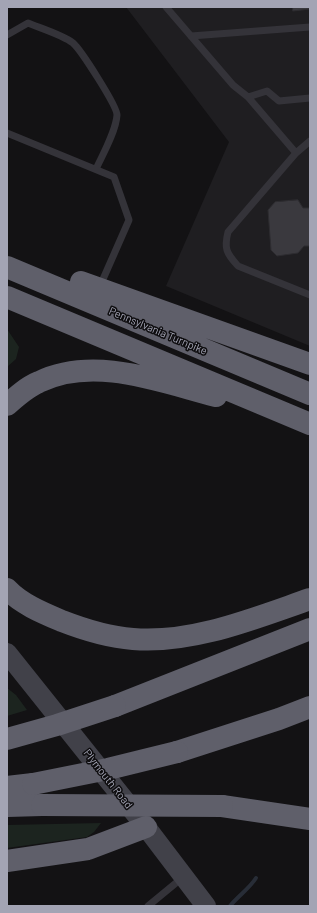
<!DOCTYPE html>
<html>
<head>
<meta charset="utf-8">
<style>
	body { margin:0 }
	#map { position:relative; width:317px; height:913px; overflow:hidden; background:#131214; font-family:Barlow,sans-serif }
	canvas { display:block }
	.frame { position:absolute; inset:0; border:8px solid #a3a4b4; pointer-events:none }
</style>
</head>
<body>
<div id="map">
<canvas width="317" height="913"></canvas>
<div class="frame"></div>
</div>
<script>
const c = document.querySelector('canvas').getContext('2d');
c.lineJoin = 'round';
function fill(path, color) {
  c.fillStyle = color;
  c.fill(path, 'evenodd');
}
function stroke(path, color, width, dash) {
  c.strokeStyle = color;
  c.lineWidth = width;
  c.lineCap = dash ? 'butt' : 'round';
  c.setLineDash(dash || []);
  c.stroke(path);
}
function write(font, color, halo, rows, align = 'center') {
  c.font = font + ' Barlow,sans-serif';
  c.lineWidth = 3;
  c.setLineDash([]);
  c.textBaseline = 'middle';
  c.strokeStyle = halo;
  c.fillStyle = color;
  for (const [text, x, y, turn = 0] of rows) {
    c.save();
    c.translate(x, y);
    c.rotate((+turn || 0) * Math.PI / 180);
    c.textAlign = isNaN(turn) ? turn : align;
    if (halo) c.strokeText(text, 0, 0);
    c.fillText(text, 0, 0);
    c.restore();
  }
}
fill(new Path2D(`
	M126 7H310V346L166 286 229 142Z`), '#1f1e21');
fill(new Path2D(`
	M7 329 19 347 16 359 7 367Z
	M7 688 16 695 27 710 7 716Z
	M101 823 94 832 87 837 7 848V825Z`), '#1c241f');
stroke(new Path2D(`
	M230 906C238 896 249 889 256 878`), '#282d37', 4);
const building = new Path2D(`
	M293 7H310V9L293 11Z
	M298 200 303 208H310V246H304L298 253 277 256 271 250 268 210 275 202Z`);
fill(building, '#3a393e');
stroke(building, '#2d2c30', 1);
stroke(new Path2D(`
	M166 7 233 85 248 97 267 91 279 101 310 98
	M7 35 28 23C40 28 63 35 73 43 81 50 117 106 117 115 116 131 103 154 96 169
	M191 36 310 27
	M248 97 296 153 228 232C224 248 226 253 238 266L310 295
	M7 133 114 177 129 220 100 286
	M296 153 310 141
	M148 906 182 878`), '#343339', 7);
stroke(new Path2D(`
	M7 653 146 827 206 906`), '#414149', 20);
stroke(new Path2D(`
	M7 267 310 394
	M81 282 310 364
	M7 297 310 424
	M7 405C17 396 27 387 39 382 94 355 161 382 216 396
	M7 589C21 604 43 613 62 621 85 630 108 637 133 639 192 644 255 618 310 599
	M115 706 310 629
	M177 752 279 719 310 707
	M7 787 33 784
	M7 806 42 805
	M222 806 310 819
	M7 861 88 849 146 827`), '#5f5f6a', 22);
stroke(new Path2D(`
	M7 739 57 725 115 706
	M33 784 108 769 177 752
	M42 805 222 806`), '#5f5f6a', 22);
write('11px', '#a3a4b4', '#0e0d0f', [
	["Pennsylvania Turnpike",158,331,23],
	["Plymouth Road",108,779,52]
]);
</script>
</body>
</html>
